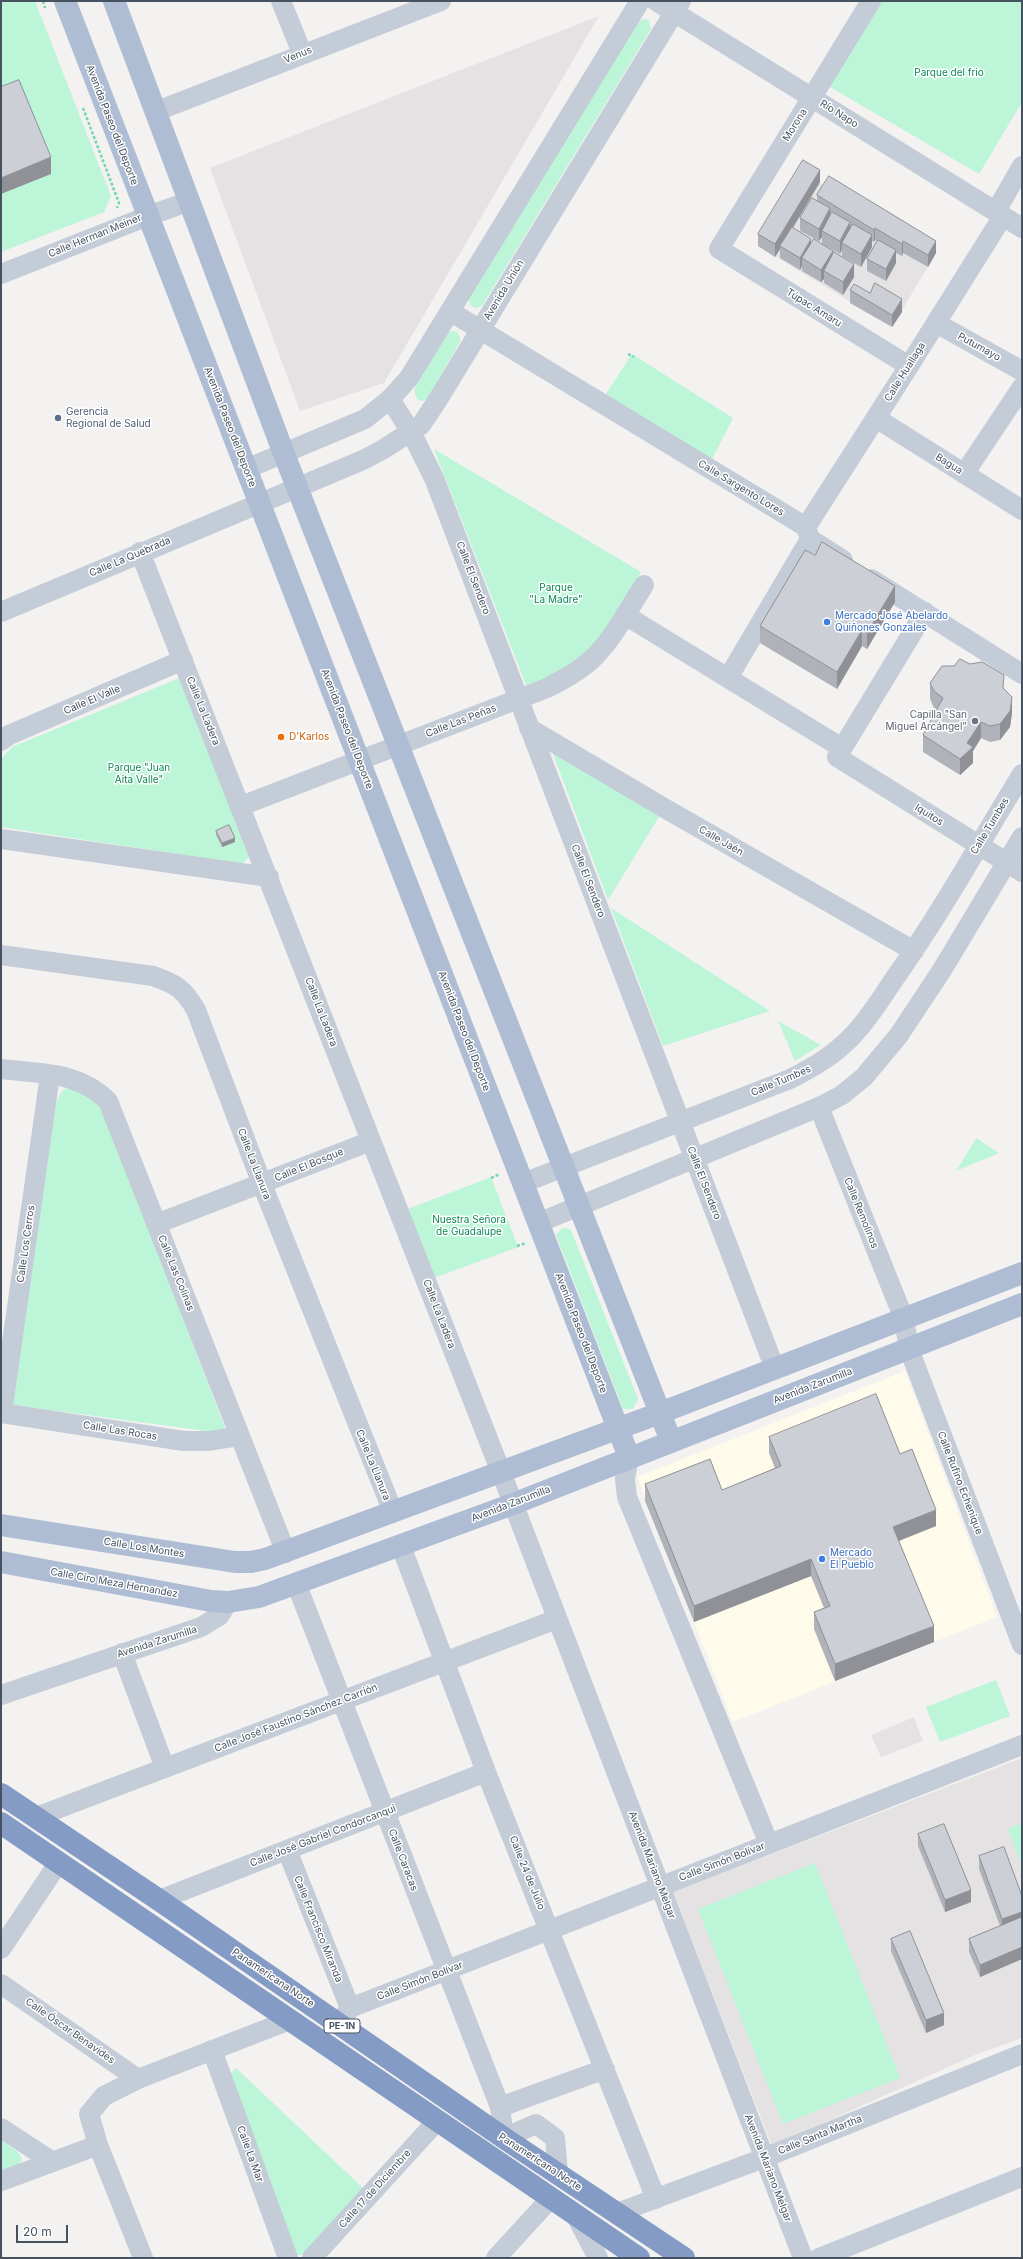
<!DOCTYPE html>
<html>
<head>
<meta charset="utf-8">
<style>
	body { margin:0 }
	#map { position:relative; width:1023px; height:2259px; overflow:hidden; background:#f4f1f1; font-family:Inter,sans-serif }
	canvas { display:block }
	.frame { position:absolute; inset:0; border:2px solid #475261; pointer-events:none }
	.scale { position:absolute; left:16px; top:2225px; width:52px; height:18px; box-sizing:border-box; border:2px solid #475261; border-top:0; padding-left:5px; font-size:12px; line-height:14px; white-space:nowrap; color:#475261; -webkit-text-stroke:3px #fff; paint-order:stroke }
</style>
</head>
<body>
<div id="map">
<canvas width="1023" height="2259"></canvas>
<div class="frame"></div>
<div class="scale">20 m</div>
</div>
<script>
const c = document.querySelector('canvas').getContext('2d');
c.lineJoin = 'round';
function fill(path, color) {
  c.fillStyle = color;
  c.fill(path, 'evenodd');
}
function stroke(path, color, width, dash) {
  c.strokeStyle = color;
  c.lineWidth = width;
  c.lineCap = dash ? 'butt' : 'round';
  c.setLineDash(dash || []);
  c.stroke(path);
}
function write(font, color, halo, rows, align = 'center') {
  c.font = font + ' Inter,sans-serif';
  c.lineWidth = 3;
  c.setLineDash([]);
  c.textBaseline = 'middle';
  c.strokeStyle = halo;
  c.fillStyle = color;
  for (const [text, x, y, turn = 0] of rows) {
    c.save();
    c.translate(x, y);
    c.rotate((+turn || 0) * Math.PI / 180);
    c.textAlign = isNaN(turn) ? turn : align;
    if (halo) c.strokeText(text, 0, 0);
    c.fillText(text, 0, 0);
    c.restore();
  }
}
fill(new Path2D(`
	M905 1371 997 1617 733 1722 637 1477Z`), '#fefbeb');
fill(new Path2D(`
	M599 16 384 383 300 411 210 168Z
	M803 173 936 253 892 327 758 246Z
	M914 1717 923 1741 881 1757 871 1735Z
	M1022 1758V2038L975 2055 772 2146 673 1892Z`), '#e5e2e3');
fill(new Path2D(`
	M1 1H35L111 196 104 212 1 252Z
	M879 1H1022V102L979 174 825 84Z
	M645 19 649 20 651 29 482 306 477 308C471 307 469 305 469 298L639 21Z
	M453 331 457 332 461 340 427 399 422 401 417 399 414 390 448 332Z
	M632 354 733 418 710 463 602 400Z
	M434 449 641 572 612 622 589 654 528 690Z
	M182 677 249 857 242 864 1 827V759L12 747Z
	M547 738 665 807 608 900Z
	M611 908 770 1011 663 1046Z
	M778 1021 821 1045 795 1061Z
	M68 1087 77 1089 102 1108 225 1428 214 1432 13 1405 53 1111 61 1092Z
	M976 1138 999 1153 956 1171 976 1139Z
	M491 1177 518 1247 434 1278 408 1209Z
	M566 1228 571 1230 638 1399 633 1409H623L556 1235 561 1229Z
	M996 1680 1010 1716 940 1742 926 1707Z
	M1022 1823V1866L1008 1829Z
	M815 1863 900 2078 783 2124 698 1909Z
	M236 2068 364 2189 305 2255H296L230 2074Z
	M1 2140 19 2153 22 2159 18 2169 1 2175Z`), '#bcf5d8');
stroke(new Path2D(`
	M43 1 45 8
	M83 108 119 203 117 208
	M628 354 634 357
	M491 1178 500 1174
	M517 1246 526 1243`), '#70d7b0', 2.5, [3, 2]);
stroke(new Path2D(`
	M281 1 302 53
	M656 1 1022 228
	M871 1 719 249 909 366
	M157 111 441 1
	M996 211 1022 166
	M1 274 148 216 190 201
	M451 312 806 527 810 539 843 560
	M936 323 1022 371
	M390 399 411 432 434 478 775 1369
	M876 418 1022 510
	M246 469 365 419 390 399 409 378 640 1
	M964 474 1022 387
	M806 527 909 366 1003 216
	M140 552 501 1472 803 2258
	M871 579 1022 674
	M1 612 363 460 382 450 421 425 437 401 681 1
	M925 612 837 757 1022 872
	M625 615 842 748
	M728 678 810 539
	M529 728 666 809 914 951
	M1 741 9 735 183 660
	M241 806 547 688C561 681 576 673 589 662 611 643 628 610 644 585
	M1 839 269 877
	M1 955 153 976C176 984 184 989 196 1010L262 1184 393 1512
	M1 1069C41 1074 78 1071 108 1101L286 1553
	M819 1107 904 1319 909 1349 1022 1645
	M523 1183 790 1079C814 1067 836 1054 854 1034 871 1016 883 995 897 975 942 911 981 841 1022 774
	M538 1223 819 1107 842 1095 864 1077 899 1035 942 970 1022 837
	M156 1224 371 1141
	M1 1413 184 1441H209L240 1436
	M2 1413 50 1075
	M629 1457 625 1479 627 1497 769 1844
	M401 1546 486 1772 656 2199
	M296 1583 500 2107 504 2138 536 2124 555 2138 558 2173
	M122 1653 165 1768
	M1 1695 201 1627 219 1616 228 1602
	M36 1817 557 1619
	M287 1850 350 2008
	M159 1900 486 1772
	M1 1949 59 1862
	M1 1984 138 2079
	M339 2024 350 2008 1022 1745
	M212 2050 288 2258
	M500 2107 605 2069
	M1 2128 53 2162
	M1 2181 98 2145
	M617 2213 764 2158 1022 2054
	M575 2214 598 2258
	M143 2258 98 2145 89 2114 104 2096 138 2079 290 2020
	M312 2258 437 2121
	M496 2258 551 2198
	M819 2258 1022 2177`), '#c4ccd7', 20);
stroke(new Path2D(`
	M65 1 629 1457
	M114 1 284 454 671 1441
	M1 1525 235 1562H251L265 1559 660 1413 1022 1273
	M1 1562 211 1601 228 1602 259 1597 513 1504 1022 1304`), '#aebdd3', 22);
stroke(new Path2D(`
	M1 1794 159 1900 504 2138 684 2258
	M1 1823 639 2258`), '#849cc5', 22);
fill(new Path2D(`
	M820 182 793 227 811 243 833 255 854 277 843 295 824 283V279L821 282 802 271V266L800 270 780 258V249L775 257 758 246V234Z
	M817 195 936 253 928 267 903 253 902 256 896 253V263L886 281 867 271V259L877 241 875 240 874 242 872 241V247L861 267 842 256V249L840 254 822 244V237L819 241 800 231V218L817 201Z
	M850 290 902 312 892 327 850 303Z
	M895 602 867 649 862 646 837 689 760 643V626Z
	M930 683 1004 689 1012 713 1010 727 1000 740 990 742 981 738 973 751V763L960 775 923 752V735L937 710 934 708 930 699Z
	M216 831 235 842 222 847 216 835Z
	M769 1437 900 1454 936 1526 899 1541 934 1642 835 1681 814 1629V1612L824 1608 811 1576 694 1622 645 1501V1484L722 1490 775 1468 769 1453Z
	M918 1834 971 1902 945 1912 918 1846Z
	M979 1856 1022 1896V1959L980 1977 969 1952V1939L1000 1926 979 1869Z
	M891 1939 944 2025 926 2033 891 1951Z`), '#b0b2b9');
fill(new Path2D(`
	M51 157V174L1 194V178Z
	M820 170V182L782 246H780V249L775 257V244Z
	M830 208V221L822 231V237L819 241V229Z
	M850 222V234L842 243V249L840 254V241Z
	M875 228V240L874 242V230Z
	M872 235V247L861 267V254Z
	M811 239V251L802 258V266L800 270V258Z
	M903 241V253L902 256V244Z
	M936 241V253L928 267V255Z
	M896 250V263L886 281V269Z
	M833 251V263L824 271V279L821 282V270Z
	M854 264V277L843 295V282Z
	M902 299V312L892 327V315Z
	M895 586V602L867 649V633Z
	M862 630V646L837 689V672Z
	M1012 697V713L1010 727 1000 740V724Z
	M981 722V738L973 751V763L960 775V759L967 743Z
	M235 838V842L222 847V843Z
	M936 1510V1526L893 1543V1527Z
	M811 1559V1576L694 1622V1606Z
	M934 1626V1642L835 1681V1664Z
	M971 1890V1902L945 1912V1900Z
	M1022 1912V1924L1002 1932V1919Z
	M1022 1947V1959L980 1977V1965Z
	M944 2013V2025L926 2033V2020Z`), '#909196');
const building = new Path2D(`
	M19 80 51 157 1 178V87Z
	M803 160 820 170 775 244 758 234Z
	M829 176 936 241 928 255 903 241 902 244 875 228 874 230 817 195Z
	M812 198 830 208 819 229 800 218Z
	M832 212 850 222 840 241 822 231Z
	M853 224 872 235 861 254 842 243Z
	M792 227 811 239 800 258 780 246Z
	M814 239 833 251 821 270 802 258Z
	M878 240 896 250 886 269 867 259Z
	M834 252 854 264 843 282 824 271Z
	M875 283 902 299 892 315 850 290 854 284 870 293Z
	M822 542 895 586 867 633 862 630 837 672 760 626 805 550 815 555Z
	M960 659 970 664 982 662 1004 675 1003 688 1012 697 1010 711 1000 724 990 726 981 722 967 743 973 747 960 759 923 735 943 698 934 691 930 683 942 666H954Z
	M229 825 235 838 222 843 216 831Z
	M876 1394 900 1454 912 1449 936 1510 893 1527 934 1626 835 1664 814 1612 830 1606 811 1559 694 1606 645 1484 710 1459 722 1490 781 1466 769 1437Z
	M944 1824 971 1890 945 1900 918 1834Z
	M1004 1847 1022 1896V1912L1002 1919 979 1856Z
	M1022 1917V1947L980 1965 969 1939Z
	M910 1931 944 2013 926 2020 891 1939Z`);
fill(building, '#cdcfd7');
stroke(building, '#909196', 1);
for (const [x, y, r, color] of [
	[58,418,4,"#5c6f8a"],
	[827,622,4,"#3f7fe0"],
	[975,721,4,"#6b7280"],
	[281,737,4,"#e8710a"],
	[822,1559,4,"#3f7fe0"]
]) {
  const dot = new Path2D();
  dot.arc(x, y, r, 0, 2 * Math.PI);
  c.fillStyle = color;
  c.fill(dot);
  stroke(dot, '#fff', 1.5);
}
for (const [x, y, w] of [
	[342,2026,36]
]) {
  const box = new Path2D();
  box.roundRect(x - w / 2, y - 7, w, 14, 3);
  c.fillStyle = '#fff';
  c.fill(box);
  stroke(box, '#475261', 1);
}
write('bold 9px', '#475261', null, [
	["PE-1N",342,2026]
]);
write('10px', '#475261', '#fff', [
	["Venus",298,55,-22],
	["Río Napo",839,114,32],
	["Avenida Paseo del Deporte",112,125,69],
	["Morona",795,125,-58],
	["Calle Herman Meiner",95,236,-22],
	["Avenida Unión",504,290,-59],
	["Túpac Amaru",814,308,32],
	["Putumayo",979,347,29],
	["Calle Huallaga",905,372,-58],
	["Avenida Paseo del Deporte",230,427,69],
	["Bagua",949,464,32],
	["Calle Sargento Lores",741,488,31],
	["Calle La Quebrada",130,557,-23],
	["Calle El Sendero",473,578,69],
	["Calle El Valle",92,700,-23],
	["Calle La Ladera",203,711,68],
	["Calle Las Peñas",461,721,-21],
	["Avenida Paseo del Deporte",347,729,69],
	["Iquitos",929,815,32],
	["Calle Tumbes",990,826,-59],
	["Calle Jaén",721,841,30],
	["Calle El Sendero",588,881,69],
	["Calle La Ladera",321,1012,69],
	["Avenida Paseo del Deporte",464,1031,69],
	["Calle Tumbes",781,1081,-23],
	["Calle La Llanura",254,1164,69],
	["Calle El Bosque",309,1165,-22],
	["Calle El Sendero",704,1183,69],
	["Calle Remolinos",861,1213,68],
	["Calle Los Cerros",26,1244,-82],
	["Calle Las Colinas",176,1273,68],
	["Calle La Ladera",439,1314,69],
	["Avenida Paseo del Deporte",581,1333,69],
	["Avenida Zarumilla",813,1386,-21],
	["Calle Las Rocas",120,1431,9],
	["Calle La Llanura",373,1465,68],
	["Calle Rufino Echenique",960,1483,69],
	["Avenida Zarumilla",511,1504,-21],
	["Calle Los Montes",144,1548,9],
	["Calle Ciro Meza Hernandez",114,1583,10],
	["Avenida Zarumilla",157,1642,-18],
	["Calle José Faustino Sánchez Carrión",296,1718,-21],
	["Calle José Gabriel Condorcanqui",323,1836,-21],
	["Calle Caracas",403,1860,69],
	["Calle Simón Bolívar",722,1862,-21],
	["Avenida Mariano Melgar",652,1865,69],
	["Calle 24 de Julio",527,1873,68],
	["Calle Francisco Miranda",318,1929,68],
	["Panamericana Norte",273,1978,34],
	["Calle Simón Bolívar",420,1981,-21],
	["Calle Óscar Benavides",70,2031,35],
	["Calle Santa Martha",820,2135,-22],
	["Calle La Mar",250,2154,70],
	["Panamericana Norte",540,2162,33],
	["Avenida Mariano Melgar",768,2168,69],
	["Calle 17 de Diciembre",375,2189,-48]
]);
write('10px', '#0d8757', '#fff', [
	["Parque del frio",949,73],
	["Parque",556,588],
	["\"La Madre\"",556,600],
	["Parque \"Juan",139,768],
	["Aita Valle\"",139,780],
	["Nuestra Señora",469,1220],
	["de Guadalupe",469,1232]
]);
write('10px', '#4e5e75', '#fff', [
	["Gerencia",66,412],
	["Regional de Salud",66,424]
], 'left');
write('10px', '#366cbe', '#fff', [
	["Mercado José Abelardo",835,616],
	["Quiñones Gonzales",835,628],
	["Mercado",830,1553],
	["El Pueblo",830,1565]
], 'left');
write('10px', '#5b616d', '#fff', [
	["Capilla \"San",967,715],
	["Miguel Arcángel\"",967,727]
], 'right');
write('10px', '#c56008', '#fff', [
	["D'Karlos",289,737]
], 'left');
</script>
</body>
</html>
